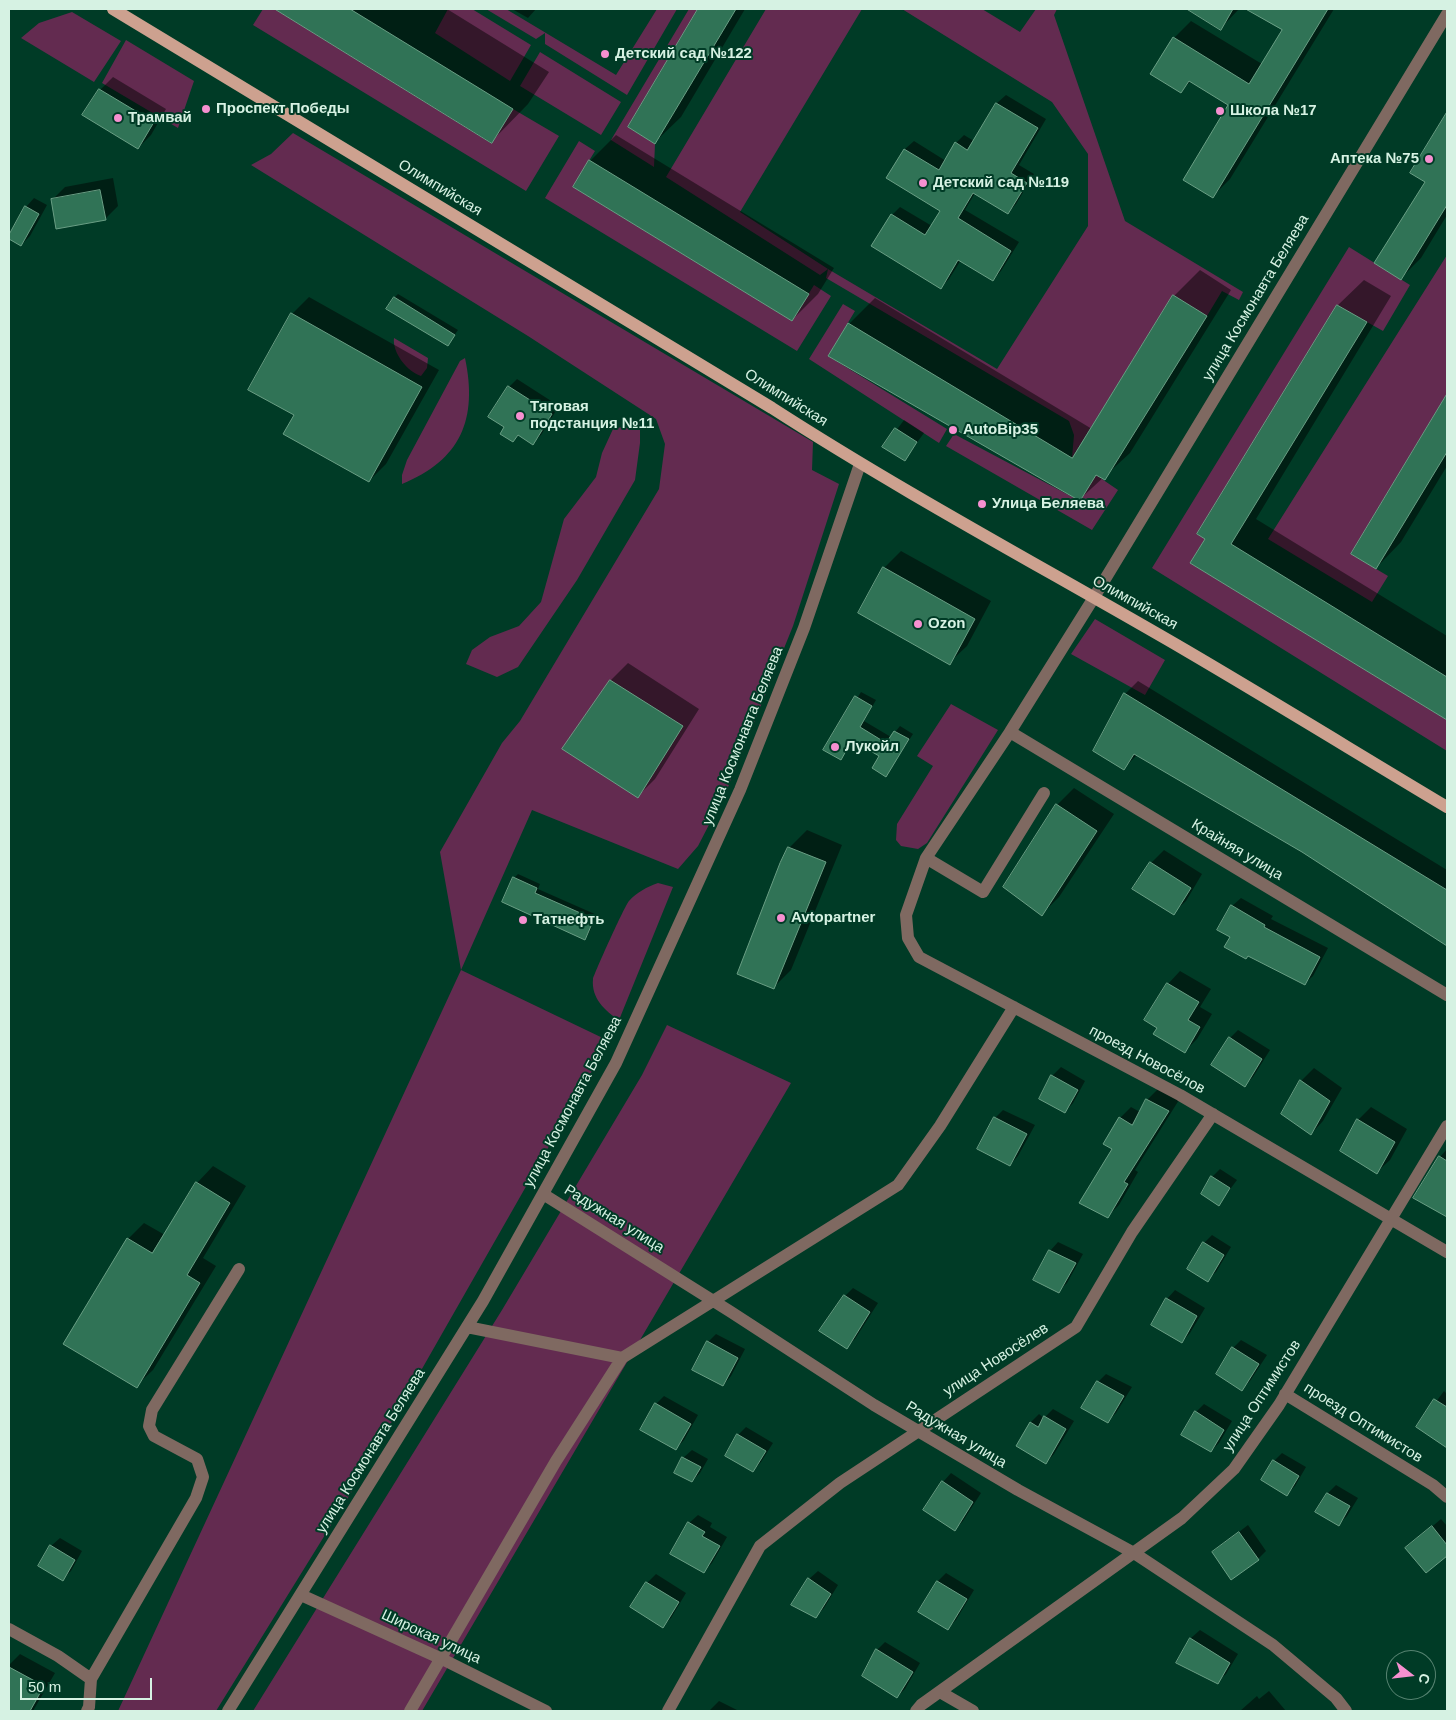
<!DOCTYPE html>
<html>
<head>
<meta charset="utf-8">
<style>
	body { margin:0 }
	#map { position:relative; width:1456px; height:1720px; overflow:hidden; background:#003b26; font-family:Arial,sans-serif }
	canvas { display:block }
	.frame { position:absolute; inset:0; border:10px solid #d6f2e3; pointer-events:none }
	.north { position:absolute; left:1386px; top:1650px; width:50px; height:50px; box-sizing:border-box; background:#003b26; border:1px solid #568472; border-radius:50%; rotate:106deg; font-size:14px; font-weight:700; line-height:20px; text-align:center; color:#d6f2e3 }
	.north::after { content:''; display:block; margin:auto; width:18px; height:22px; background:#f690d0; clip-path:polygon(50% 0,100% 100%,50% 72%,0 100%) }
	.scale { position:absolute; left:20px; top:1678px; width:132px; height:22px; box-sizing:border-box; border:2px solid #d6f2e3; border-top:0; padding-left:6px; font-size:15px; line-height:18px; white-space:nowrap; color:#d6f2e3; -webkit-text-stroke:4px #003b26; paint-order:stroke }
</style>
</head>
<body>
<div id="map">
<canvas width="1456" height="1720"></canvas>
<div class="frame"></div>
<div class="north">С</div>
<div class="scale">50 m</div>
</div>
<script>
const c = document.querySelector('canvas').getContext('2d');
c.lineJoin = 'round';
function fill(path, color) {
  c.fillStyle = color;
  c.fill(path, 'evenodd');
}
function stroke(path, color, width, dash) {
  c.strokeStyle = color;
  c.lineWidth = width;
  c.lineCap = dash ? 'butt' : 'round';
  c.setLineDash(dash || []);
  c.stroke(path);
}
function write(font, color, halo, rows, align = 'center') {
  c.font = font + ' Arial,sans-serif';
  c.lineWidth = 4;
  c.setLineDash([]);
  c.textBaseline = 'middle';
  c.strokeStyle = halo;
  c.fillStyle = color;
  for (const [text, x, y, turn = 0] of rows) {
    c.save();
    c.translate(x, y);
    c.rotate((+turn || 0) * Math.PI / 180);
    c.textAlign = isNaN(turn) ? turn : align;
    if (halo) c.strokeText(text, 0, 0);
    c.fillText(text, 0, 0);
    c.restore();
  }
}
fill(new Path2D(`
	M263 9H275L491 143 513 109 559 136 526 191 253 25Z
	M448 9H472L531 45 510 81 435 33Z
	M486 9H506L616 75 657 9H677L627 95 545 44V33L536 39Z
	M689 9H698L628 127 655 144 654 167 611 140Z
	M766 9H862L740 212 828 269 997 369 1088 226V154L1052 102 902 9H982L1020 32 1036 9H1057L1054 15 1125 221 1243 292 1239 300 1222 291 1207 316 1173 295 1072 458 1074 435 1069 421 826 278 828 269 820 275 666 177Z
	M72 12 121 41 94 82 21 38 39 23Z
	M126 40 194 81 178 128 102 83Z
	M540 52 621 102 601 135 520 86Z
	M293 133 813 442 812 470 839 484 793 626 726 792 698 846 678 869 532 810 461 970 609 1041 354 1488 216 1711H118L461 970 440 852 502 743 520 721 659 489 665 444 656 419 528 336 251 165 271 154Z
	M579 141 595 151 573 187 792 321 814 285 831 296 797 351 545 198Z
	M1349 247 1410 285 1383 331 1337 305 1197 534 1205 539 1190 563 1447 720V751L1152 568Z
	M1447 255V394L1351 554 1388 576 1372 602 1268 539Z
	M843 304 855 311 828 356 947 429 939 443 809 359Z
	M394 338 428 358 427 368 421 376C408 372 392 353 394 338Z
	M465 358C478 419 461 460 402 484V475L407 460 460 361Z
	M640 423V443L635 480 577 580 518 667 497 677 466 664 472 650 490 637 519 626 541 602 564 519 596 477 602 453 613 429Z
	M954 434 1080 501 1096 475 1118 490 1092 530 946 446Z
	M1095 619 1165 660 1145 695 1071 654Z
	M951 704 998 730 927 843 918 849 901 846 896 840 897 824 933 766 917 756Z
	M658 883 673 887 619 1020C605 1011 591 998 593 979 594 974 625 905 629 901 637 892 647 887 658 883Z
	M667 1025 791 1083 422 1711H253L502 1310 642 1075Z`), '#632b50');
fill(new Path2D(`
	M277 9H447L549 72 528 104 492 141Z
	M512 9H536L528 18Z
	M699 9H745L681 117 655 142 629 127Z
	M1194 9H1239L1221 28 1192 11Z
	M1249 9H1334L1230 179 1213 196 1230 104 1191 81 1181 91 1174 38 1191 21 1262 64 1283 30Z
	M113 77 166 109 151 135 138 148 84 115 100 90Z
	M1006 95 1046 119 1019 165 1034 174 1016 204 1008 213 975 193 965 210 1019 242 1001 271 993 280 961 260 949 279 941 287 892 215 900 207 932 226 941 210 888 178 905 149 914 141 946 161 956 143 964 135 974 141 997 103Z
	M1447 115V215L1421 258 1401 278 1426 181 1412 172Z
	M616 135 834 268 818 294 792 320 590 161Z
	M113 178 118 206 105 219 52 200 65 187Z
	M34 198 47 205 30 236 21 245 9 238 26 207Z
	M1200 270 1231 290 1130 453 1080 499 829 355 849 324 875 298 1092 429 1174 296Z
	M1364 280 1391 296 1256 519 1447 636V719L1192 562 1206 538 1199 534 1338 305Z
	M398 294 458 330 451 340 394 298Z
	M309 297 439 370 386 464 369 481 296 415 292 314Z
	M517 379 559 406 541 435 533 443 519 435 513 440 506 426 509 387Z
	M1447 397V466L1401 542 1376 568 1352 553Z
	M904 420 924 433 904 460 884 447Z
	M901 551 991 601 967 646 949 663 884 568Z
	M628 663 699 709 655 779 638 796 563 749 611 680Z
	M1138 681 1447 870V944L1303 850 1137 755 1124 768 1125 694Z
	M861 692 876 700 864 721 891 737 900 726 913 734 886 775 881 755 854 740 840 758 825 749Z
	M1074 788 1114 814 1059 897 1042 914 1057 805Z
	M807 830 842 845 791 970 774 987 781 863 789 848Z
	M1164 850 1202 874 1186 901 1173 913 1151 863Z
	M518 874 540 884 538 889 597 915 588 935 585 938 514 878Z
	M1241 898 1273 916 1271 919 1328 948 1313 976 1304 984 1232 937V906Z
	M1180 971 1211 989 1200 1007 1212 1014 1197 1039 1185 1051 1159 1027 1168 984Z
	M1238 1030 1270 1050 1253 1077 1245 1085 1230 1038Z
	M1061 1067 1085 1081 1073 1103 1065 1112 1040 1098 1052 1076Z
	M1314 1068 1342 1088 1323 1121 1311 1134 1283 1114 1301 1081Z
	M1158 1089 1179 1100 1135 1170 1138 1172 1119 1205 1108 1216 1113 1148 1120 1118 1131 1107 1140 1112 1147 1100Z
	M1371 1107 1407 1129 1390 1160 1377 1172 1358 1120Z
	M1003 1110 1035 1125 1018 1156 1010 1165 995 1118Z
	M1447 1149V1216L1415 1198 1440 1157Z
	M213 1166 246 1186 203 1258 216 1266 153 1370 136 1386 128 1239 144 1223 165 1235 197 1183Z
	M1220 1169 1237 1180 1219 1204 1212 1177Z
	M1212 1235 1231 1247 1216 1272 1207 1280 1204 1243Z
	M1058 1242 1083 1254 1067 1283 1059 1291 1050 1251Z
	M853 1288 878 1303 855 1339 846 1347 845 1296Z
	M1175 1290 1205 1308 1190 1333 1182 1342 1167 1299Z
	M716 1334 745 1349 731 1376 723 1385 708 1342Z
	M1241 1340 1267 1355 1250 1381 1242 1389 1233 1348Z
	M1106 1374 1132 1387 1116 1413 1108 1421 1098 1382Z
	M1444 1391 1447 1394 1446 1446 1418 1426Z
	M664 1396 698 1415 684 1440 676 1449 656 1404Z
	M1204 1404 1232 1421 1219 1443 1211 1451 1196 1412Z
	M1053 1409 1074 1421 1054 1454 1046 1463 1018 1446 1031 1422 1039 1414 1044 1418Z
	M746 1427 773 1443 761 1462 753 1471 738 1435Z
	M692 1450 708 1459 700 1473 692 1481 683 1458Z
	M1282 1453 1306 1467 1295 1486 1287 1494 1274 1461Z
	M951 1473 981 1493 963 1521 955 1530 943 1482Z
	M1336 1485 1358 1498 1347 1516 1338 1525 1328 1493Z
	M698 1515 712 1523 710 1527 727 1537 712 1563 704 1572 689 1523Z
	M1441 1519 1447 1526V1555L1426 1572 1407 1548Z
	M1248 1525 1266 1551 1258 1559 1213 1552Z
	M60 1538 82 1551 71 1571 63 1579 51 1546Z
	M818 1571 838 1585 824 1608 815 1617 809 1579Z
	M946 1573 974 1590 956 1620 947 1629 920 1611 938 1581Z
	M656 1574 686 1593 671 1618 663 1626 632 1607 647 1583Z
	M1200 1630 1238 1654 1226 1674 1217 1682 1178 1662 1191 1638Z
	M885 1642 920 1663 905 1689 897 1697 877 1650Z
	M20 1654 55 1673 33 1711H9V1706L14 1696 9 1693V1665Z
	M1269 1691 1286 1711H1240L1257 1696 1259 1699Z
	M719 1701 739 1711H709Z`), '#0007');
const building = new Path2D(`
	M275 9H350L513 109 492 143Z
	M698 9H736L655 144 628 127Z
	M1187 9H1233L1221 30Z
	M1246 9H1328L1213 198 1183 180 1228 105 1189 81 1181 93 1150 74 1173 37 1249 84 1282 30Z
	M99 89 154 122 138 149 82 115Z
	M996 103 1038 128 1011 173 1027 183 1008 214 973 193 958 218 1011 251 993 281 958 260 941 289 871 246 891 214 925 235 940 211 886 178 904 149 939 170 955 142 967 150Z
	M1447 112V205L1401 280 1374 263 1425 182 1410 173Z
	M589 160 809 294 792 321 573 187Z
	M100 190 106 220 56 229 51 199Z
	M25 206 39 214 21 246 9 239V235Z
	M1173 295 1207 316 1105 480 1096 475 1080 501 828 356 848 323 1072 458Z
	M394 297 455 335 448 346 386 309Z
	M1337 305 1367 322 1231 544 1447 677V720L1190 563 1205 539 1197 534Z
	M291 313 422 387 369 482 283 434 294 415 248 390Z
	M508 386 552 414 533 445 518 435 513 442 500 434 504 427 488 417Z
	M1447 394V452L1376 569 1351 554Z
	M895 428 917 442 905 461 882 447Z
	M883 567 975 619 950 665 858 613Z
	M610 680 683 726 638 798 562 749Z
	M1124 693 1447 890V946L1302 852 1134 754 1124 770 1093 751Z
	M855 696 872 706 860 727 886 743 894 731 909 739 886 777 872 768 879 756 852 740 841 760 823 750Z
	M1056 804 1097 831 1042 916 1003 887Z
	M788 847 826 862 774 989 737 974 780 863Z
	M1150 862 1191 888 1174 915 1132 889Z
	M513 877 537 888 535 893 594 919 585 940 502 902Z
	M1231 905 1265 925 1264 927 1320 957 1305 985 1248 956 1246 959 1224 947 1230 937 1217 930Z
	M1167 983 1199 1002 1188 1020 1200 1027 1185 1053 1153 1034 1157 1028 1144 1020Z
	M1229 1037 1262 1059 1245 1087 1211 1065Z
	M1051 1075 1078 1090 1065 1113 1039 1099Z
	M1300 1080 1330 1101 1311 1135 1281 1114Z
	M1146 1099 1169 1111 1124 1182 1128 1184 1108 1218 1079 1203 1112 1149 1103 1144 1119 1117 1132 1125Z
	M994 1117 1027 1134 1010 1166 977 1149Z
	M1357 1119 1395 1142 1377 1174 1340 1151Z
	M1439 1156 1447 1161V1217L1413 1198Z
	M1211 1176 1230 1188 1219 1206 1201 1194Z
	M196 1182 230 1203 187 1275 200 1283 137 1388 63 1344 127 1238 152 1253Z
	M1203 1242 1224 1255 1208 1282 1187 1269Z
	M1049 1250 1076 1263 1059 1293 1033 1280Z
	M844 1295 870 1312 847 1349 819 1331Z
	M1166 1298 1197 1316 1182 1343 1151 1325Z
	M707 1341 738 1358 723 1386 692 1370Z
	M1232 1347 1259 1364 1242 1391 1216 1374Z
	M1097 1381 1124 1396 1108 1423 1081 1408Z
	M1434 1399 1447 1407V1448L1416 1427Z
	M655 1403 691 1424 676 1450 640 1430Z
	M1195 1411 1224 1430 1211 1452 1181 1435Z
	M1044 1416 1066 1429 1046 1464 1016 1446 1030 1422 1038 1427Z
	M737 1434 766 1451 753 1472 725 1456Z
	M682 1457 701 1467 692 1482 674 1473Z
	M1273 1460 1299 1476 1287 1496 1261 1480Z
	M942 1481 973 1502 955 1531 923 1510Z
	M1327 1493 1350 1506 1339 1526 1315 1512Z
	M688 1522 705 1532 702 1536 720 1546 704 1573 670 1554Z
	M1432 1526 1447 1545V1556L1426 1573 1405 1548Z
	M1239 1532 1259 1560 1231 1580 1212 1552Z
	M50 1545 75 1560 63 1581 38 1566Z
	M808 1578 831 1594 816 1618 791 1605Z
	M937 1581 967 1599 948 1630 918 1612Z
	M646 1582 679 1602 663 1628 630 1607Z
	M1190 1638 1230 1663 1218 1684 1176 1663Z
	M876 1649 913 1672 897 1698 862 1676Z
	M9 1667 44 1686 30 1711H9Z`);
fill(building, '#307356');
stroke(building, '#699e84', 1);
stroke(new Path2D(`
	M1447 14 1093 599 1010 732 926 858 906 915 908 938 919 957 1180 1095 1447 1252
	M1010 732 1447 995
	M926 858 983 892 1044 793
	M543 1194 731 1312 874 1405 1018 1490 1134 1553 1273 1645 1336 1698 1346 1711
	M467 1327 622 1358
	M1285 1394 1433 1485 1447 1497
	M301 1595 442 1659 546 1711
	M9 1629 58 1656 91 1679 89 1707 87 1711
	M91 1679 196 1498 203 1477 197 1459 154 1436 149 1426 152 1410 239 1269
	M940 1692 973 1711
	M228 1711 483 1301 616 1063 740 790 804 628 860 464
	M410 1711 556 1461 622 1358 898 1185 940 1126 1014 1007
	M668 1711 760 1546 840 1483 1076 1327 1132 1232 1213 1114
	M916 1711 921 1705 1182 1518 1234 1469 1279 1405 1447 1126`), '#7f6961', 12);
stroke(new Path2D(`
	M113 9 772 408C907 495 1048 570 1187 651 1274 702 1360 755 1447 807`), '#cda18f', 12);
for (const [x, y, r, color] of [
	[605,54,5,"#f690d0"],
	[206,109,5,"#f690d0"],
	[1220,111,5,"#f690d0"],
	[118,118,5,"#f690d0"],
	[1429,159,5,"#f690d0"],
	[923,183,5,"#f690d0"],
	[520,416,5,"#f690d0"],
	[953,430,5,"#f690d0"],
	[982,504,5,"#f690d0"],
	[918,624,5,"#f690d0"],
	[835,747,5,"#f690d0"],
	[781,918,5,"#f690d0"],
	[523,920,5,"#f690d0"]
]) {
  const dot = new Path2D();
  dot.arc(x, y, r, 0, 2 * Math.PI);
  c.fillStyle = color;
  c.fill(dot);
  stroke(dot, '#003b26', 2);
}
write('bold 15px', '#d6f2e3', '#003b26', [
	["Детский сад №122",615,54],
	["Проспект Победы",216,109],
	["Школа №17",1230,111],
	["Трамвай",128,118],
	["Аптека №75",1419,159,"right"],
	["Детский сад №119",933,183],
	["Тяговая",530,407],
	["подстанция №11",530,424],
	["AutoBip35",963,430],
	["Улица Беляева",992,504],
	["Ozon",928,624],
	["Лукойл",845,747],
	["Avtopartner",791,918],
	["Татнефть",533,920]
], 'left');
write('15px', '#d6f2e3', '#003b26', [
	["Олимпийская",440,188,31],
	["улица Космонавта Беляева",1256,298,-59],
	["Олимпийская",786,398,32],
	["Олимпийская",1135,603,29],
	["улица Космонавта Беляева",743,736,-68],
	["Крайняя улица",1237,850,31],
	["проезд Новосёлов",1147,1060,28],
	["улица Космонавта Беляева",573,1102,-62],
	["Радужная улица",614,1219,32],
	["улица Новосёлев",996,1360,-33],
	["улица Оптимистов",1262,1396,-57],
	["проезд Оптимистов",1363,1423,32],
	["Радужная улица",956,1435,31],
	["улица Космонавта Беляева",371,1451,-58],
	["Широкая улица",431,1637,25]
]);
</script>
</body>
</html>
